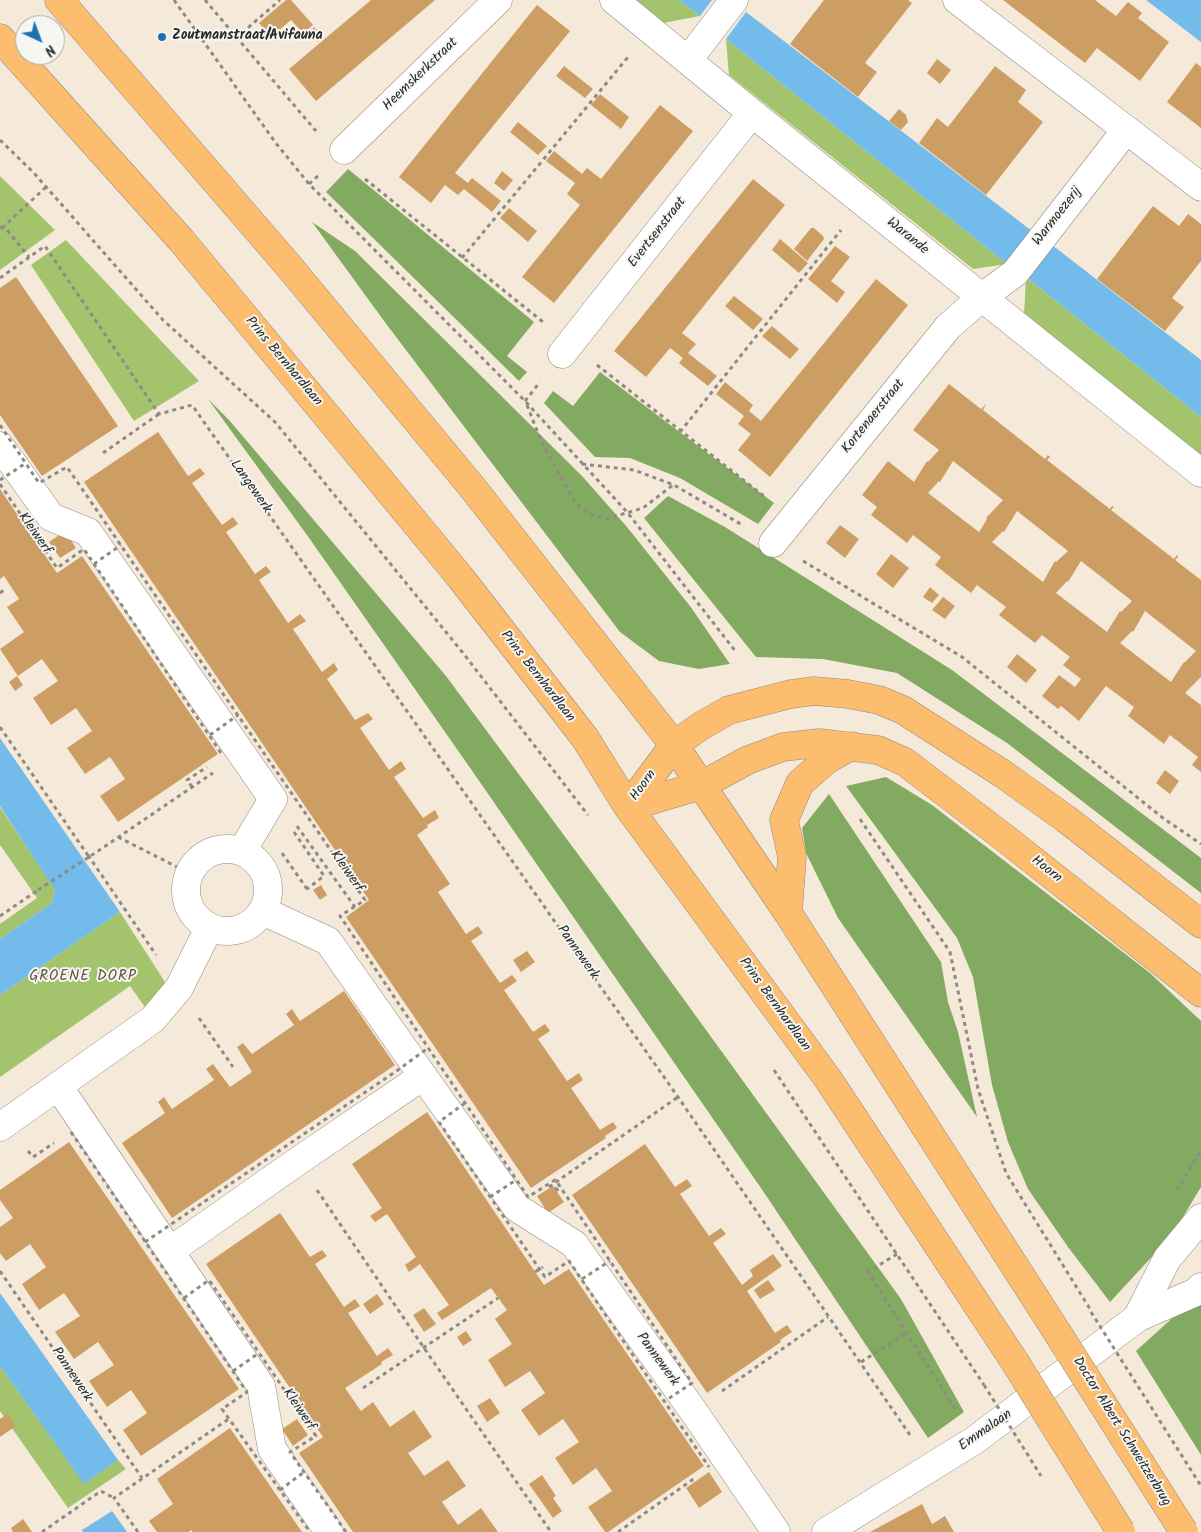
<!DOCTYPE html>
<html>
<head>
<meta charset="utf-8">
<style>
	body { margin:0 }
	#map { position:relative; width:1201px; height:1532px; overflow:hidden; background:#f5e9da; font-family:Kalam,sans-serif }
	canvas { display:block }
	.north { position:absolute; left:15px; top:15px; width:50px; height:50px; box-sizing:border-box; background:#f6f6f2; border:1px solid #a5a5a2; border-radius:50%; rotate:137deg; font-size:14px; font-weight:700; line-height:20px; text-align:center; color:#2b2b2b }
	.north::after { content:''; display:block; margin:auto; width:18px; height:22px; background:#1f6fb2; clip-path:polygon(50% 0,100% 100%,50% 72%,0 100%) }
</style>
</head>
<body>
<div id="map">
<canvas width="1201" height="1532"></canvas>
<div class="north">N</div>
</div>
<script>
const c = document.querySelector('canvas').getContext('2d');
c.lineJoin = 'round';
function fill(path, color) {
  c.fillStyle = color;
  c.fill(path, 'evenodd');
}
function stroke(path, color, width, dash) {
  c.strokeStyle = color;
  c.lineWidth = width;
  c.lineCap = dash ? 'butt' : 'round';
  c.setLineDash(dash || []);
  c.stroke(path);
}
function write(font, color, halo, rows, align = 'center') {
  c.font = font + ' Kalam,sans-serif';
  c.lineWidth = 4;
  c.setLineDash([]);
  c.textBaseline = 'middle';
  c.strokeStyle = halo;
  c.fillStyle = color;
  for (const [text, x, y, turn = 0] of rows) {
    c.save();
    c.translate(x, y);
    c.rotate((+turn || 0) * Math.PI / 180);
    c.textAlign = isNaN(turn) ? turn : align;
    if (halo) c.strokeText(text, 0, 0);
    c.fillText(text, 0, 0);
    c.restore();
  }
}
fill(new Path2D(`
	M630 0H679L700 16 658 24Z
	M726 39 1007 264 973 269 729 75Z
	M0 176 55 230 0 270Z
	M66 240 199 381 134 421 31 265Z
	M1026 277 1201 417V456L1024 316Z
	M0 807 55 889 52 903 0 939V924L37 898 0 845Z
	M120 912 165 982 147 1010 130 986 0 1077V995Z
	M0 1366 84 1483 118 1460 126 1469 68 1508 0 1411Z`), '#a3c46d');
fill(new Path2D(`
	M348 169 534 322 507 356 527 372 519 381 326 192Z
	M312 222 355 251 583 477 627 527 690 606 730 664 699 669 659 661 620 632 387 325Z
	M600 372 774 503 758 524 680 478 630 458 595 457 544 403 553 391 573 406Z
	M208 399 229 420 446 676 606 892 901 1299 964 1412 928 1438 763 1191 466 762 307 535Z
	M668 496 725 527 952 670 1201 858V893L1007 743 897 673 823 659 756 657 644 518Z
	M886 777 932 805 1150 973 1201 1021V1187L1172 1235 1110 1302 1068 1247 1028 1189 1008 1142 992 1085 973 977 957 938 846 786Z
	M829 794 941 962 948 1002 958 1032 977 1117 838 918 806 853 802 828Z
	M1201 1292V1455L1136 1351Z`), '#82aa60');
fill(new Path2D(`
	M679 0H712L700 16Z
	M1146 0H1201V42Z
	M746 12 1032 231 1007 264 726 39Z
	M1052 245 1201 360V417L1026 277Z
	M0 738 120 912 0 995V939L52 903 55 890 0 806Z
	M0 1293 118 1460 84 1484 0 1366Z
	M112 1511 127 1532H83L82 1530Z`), '#72bbeb');
fill(new Path2D(`
	M1201 1472V1532H1094L1096 1530Z`), '#f5e9da');
fill(new Path2D(`
	M286 0H291L313 25 303 33 291 20 271 37 259 23Z
	M371 0H435L316 101 289 69Z
	M824 0H908L912 3 865 63 877 72 858 97 790 44Z
	M1003 0H1095L1116 16 1128 2 1142 13 1138 18 1169 42 1140 81 1097 48 1085 63Z
	M537 5 570 31 455 173 468 183 472 178 501 201 492 212 464 189 458 195 445 185 431 203 399 177Z
	M314 27 323 37 318 42 310 31Z
	M937 59 951 70 940 84 927 73Z
	M1196 63 1201 67V128L1167 102Z
	M564 66 593 89 585 98 556 76Z
	M995 66 1026 90 1018 102 1043 122 986 195 919 143 937 118 948 127Z
	M600 94 629 117 621 129 591 105Z
	M660 105 693 131 554 303 522 277 580 205 567 194 575 183 546 161 554 151 582 174 587 168 601 179Z
	M899 109 906 115 908 122 901 130 889 121Z
	M518 122 547 146 538 155 510 132Z
	M502 171 513 180 504 191 494 183Z
	M753 179 785 205 682 333 696 344 688 353 717 376 708 386 679 363 683 358 670 348 646 377 614 351Z
	M1153 206 1179 226 1188 214 1201 224V261L1172 298 1184 307 1165 331 1097 279Z
	M509 208 537 231 528 242 500 218Z
	M811 228H814L823 236 824 239 807 261 794 249Z
	M780 239 808 263 799 273 772 250Z
	M835 246 850 257 831 281 845 292 837 303 808 279Z
	M16 277 118 426 42 476 0 415V288Z
	M876 279 908 305 770 477 738 450 751 434 738 424 744 416 716 394 725 382 753 405 749 411 761 421Z
	M734 296 763 319 753 330 725 306Z
	M772 326 799 349 790 359 762 336Z
	M949 384 981 409 986 404 983 410 1045 459 1048 455 1050 457 1047 460 1110 509 1112 506 1114 507 1111 510 1174 559 1177 555 1178 557 1175 560 1201 580V677L1185 693 1201 705V772L1192 765 1198 757 1170 735 1164 744 1128 716 1134 707 1106 686 1079 721 1061 706 1058 709 1042 696 1059 675 1075 687 1081 679 1063 665 1070 657 1042 635 1035 643 999 615 1006 607 977 585 971 593 935 565 941 557 913 535 907 543 871 515 877 507 862 495 888 461 914 482 927 461 928 462 939 450 913 430ZM953 461 1003 500 986 518 987 519 979 532 928 493 939 481 940 482ZM1017 511 1068 551 1056 562 1055 561 1043 582 992 542 1003 531 1004 532ZM1081 561 1132 601 1121 612 1120 611 1107 632 1056 593 1067 581 1068 582ZM1145 611 1196 651 1185 662H1184L1171 682 1120 643 1132 631 1133 632Z
	M158 432 188 476 200 468 205 474 192 483 222 525 233 517 238 524 226 532 255 574 266 566 271 572 259 580 288 623 300 614 306 621 293 629 322 672 334 663 338 670 327 679 355 720 368 713 373 719 360 728 389 770 401 761 406 769 394 777 423 818 435 810 439 818 427 825 428 827 417 835 450 884 438 892 466 934 478 926 483 933 471 941 500 983 512 975 517 981 504 990 533 1032 545 1024 550 1031 538 1039 567 1081 579 1073 583 1080 571 1088 600 1130 613 1122 617 1128 605 1136 606 1138 531 1188 346 917 369 900 84 482Z
	M0 489 57 573 82 556 218 754 118 822 100 796 125 779 110 757 85 774 67 748 92 731 76 708 51 725 33 698 58 681 42 659 18 676 0 649 24 632 7 607 19 599 4 576 0 579Z
	M840 525 859 539 845 558 826 543Z
	M65 531 76 548 60 558 49 542Z
	M891 554 909 568 893 588 876 574Z
	M930 587 939 595 932 603 923 597Z
	M943 597 955 606 945 619 932 610Z
	M1017 654 1037 670 1026 683 1007 667Z
	M17 676 23 685 15 691 9 682Z
	M1165 770 1179 781 1170 794 1156 783Z
	M321 885 327 895 320 900 313 890Z
	M527 951 535 962 521 972 513 960Z
	M344 991 395 1065 172 1218 122 1143 165 1113 158 1102 164 1097 172 1109 214 1080 206 1069 213 1064 230 1087 252 1072 237 1047 243 1043 252 1054 294 1025 286 1014 292 1009 300 1021Z
	M427 1112 544 1285 569 1269 704 1466 608 1532H605L588 1507 612 1491 596 1468 573 1485 555 1458 579 1442 563 1419 539 1436 521 1410 545 1393 530 1371 505 1387 488 1360 512 1344 495 1319 507 1310 491 1288 442 1320 437 1313 449 1305 420 1264 409 1272 405 1265 416 1257 387 1214 375 1222 370 1216 382 1208 352 1164Z
	M69 1142 239 1389 141 1456 123 1430 147 1413 131 1390 107 1407 89 1381 114 1365 98 1342 74 1359 55 1332 80 1316 64 1293 39 1310 22 1284 46 1267 30 1244 6 1261 0 1253V1227L13 1218 0 1200V1190Z
	M645 1144 675 1187 687 1179 692 1186 680 1194 709 1236 721 1228 726 1234 713 1243 742 1285 753 1276 750 1270 773 1254 782 1266 747 1291 775 1333 787 1325 792 1332 780 1340 781 1342 707 1393 572 1195Z
	M553 1186 564 1202 548 1213 537 1196Z
	M280 1213 310 1257 322 1250 327 1256 315 1264 344 1307 355 1299 360 1306 348 1313 377 1356 388 1348 393 1355 381 1362 382 1364 345 1388 361 1411 373 1402 390 1427 414 1410 432 1437 408 1453 424 1476 448 1460 466 1486 442 1502 458 1525 481 1508 498 1532H353L299 1453 323 1437 206 1264Z
	M768 1280 775 1290 760 1299 754 1290Z
	M377 1294 384 1304 370 1314 363 1304Z
	M424 1308 436 1324 424 1332 413 1315Z
	M466 1331 472 1340 463 1346 457 1337Z
	M490 1398 500 1413 487 1422 477 1406Z
	M7 1414 16 1426 0 1437V1419Z
	M297 1419 308 1435 293 1446 282 1429Z
	M230 1428 302 1532H193L191 1530 189 1532H157L149 1521 173 1504 157 1479Z
	M709 1472 722 1492 699 1508 686 1488Z
	M542 1475 556 1496 553 1498 562 1511 553 1518 529 1484Z
	M922 1504 932 1524 945 1516 954 1532H870Z
	M23 1519 32 1532H13L11 1528Z`), '#cd9e63');
const minor = new Path2D(`
	M614 0 752 113 1201 473
	M957 0 1201 187
	M688 60 734 0
	M344 150 498 0
	M562 354 752 113
	M0 446 51 517 88 532 273 799 242 851
	M773 543 948 327 982 297 1015 273 1126 130
	M186 890a41 41 0 1 1 82 0a41 41 0 1 1-82 0Z
	M263 911 328 941 423 1076 517 1208 574 1244 694 1412 776 1532
	M58 1086 261 1386 272 1449 329 1532
	M0 1127 153 1019 179 988 209 928
	M170 1251 298 1161 423 1076
	M1137 1318 1167 1259 1201 1218
	M826 1532 975 1440 1137 1318 1196 1292 1201 1287`);
const major = new Path2D(`
	M59 0 287 264 472 487 674 745 788 913 1057 1332
	M0 38 181 240 332 422 460 577 585 738 628 807 828 1079 1015 1362
	M628 807 674 745 701 726 729 710 791 694 814 691 848 694 879 700 903 710 1003 774 1066 819 1201 924
	M628 807 702 785 748 760 783 747 819 743 878 750 905 762 1006 839 1201 993
	M788 913 792 857 784 820 800 783 828 759 852 746`);
stroke(minor, '#908a82', 29);
stroke(major, '#908a82', 29);
stroke(new Path2D(`
	M174 0 275 142 309 184 525 401 627 512 736 652
	M205 0 316 131
	M236 38 280 0
	M0 140 33 172 163 320 275 422 463 653 588 815
	M365 179 543 322
	M309 184 319 175
	M0 227 7 230 29 257
	M2 228 46 187
	M462 258 628 57
	M0 278 45 246 159 414 192 405 678 1097 912 1438
	M597 365 765 497
	M525 401 540 382
	M527 405 541 441 576 504 592 515 606 519 643 508 673 485
	M680 432 841 230
	M103 453 159 414
	M582 464 634 470 674 485 744 526
	M803 561 962 657 1163 818 1201 844
	M0 593 5 589
	M0 727 89 857 213 773
	M192 787 187 780 207 767
	M860 819 950 952 978 1089 1006 1173 1090 1309
	M297 826 355 907
	M294 832 324 876 307 889
	M118 837 189 873
	M282 853 307 889
	M88 855 156 955
	M0 916 38 890
	M199 1018 233 1067
	M774 1070 984 1385
	M28 1151 33 1157 54 1143
	M549 1187 678 1097
	M317 1190 424 1348 551 1532
	M1177 1190 1201 1150
	M558 1191 556 1188 560 1186
	M897 1254 868 1272 956 1410
	M0 1271 142 1478
	M535 1272 543 1267
	M861 1362 907 1333
	M363 1388 498 1298
	M722 1391 828 1317
	M42 1532 101 1491 114 1498
	M138 1532 114 1498 230 1418
	M618 1532 695 1478`), '#908a82', 3, [4, 4]);
stroke(minor, '#fff', 28);
stroke(major, '#fcbd6f', 28);
const majorBridge = new Path2D(`
	M1057 1332 1184 1532
	M1015 1362 1121 1532`);
stroke(majorBridge, '#908a82', 29, []);
stroke(new Path2D(`
	M0 425 39 483 67 467 365 900 340 916 528 1197 555 1180 557 1182 692 1383 665 1401
	M0 480 26 463
	M0 484 57 568 84 549 223 756
	M94 564 121 545
	M210 735 238 715
	M38 890 89 857
	M465 1103 439 1122 545 1277 569 1261 709 1467
	M71 1132 247 1392 222 1409 310 1532
	M490 1197 516 1180
	M145 1242 398 1070 428 1048
	M582 1279 610 1261
	M184 1298 209 1280 316 1436 290 1452 346 1532
	M1091 1312 1201 1486
	M233 1371 259 1353
	M984 1385 1041 1476
	M280 1490 304 1472`), '#908a82', 3, [4, 4]);
stroke(majorBridge, '#fcbd6f', 28);
for (const [x, y, r, color] of [
	[162,37,5,"#1f6fb2"]
]) {
  const dot = new Path2D();
  dot.arc(x, y, r, 0, 2 * Math.PI);
  c.fillStyle = color;
  c.fill(dot);
  stroke(dot, '#f6f6f2', 2);
}
write('bold 14px', '#2b2b2b', '#f6f6f2', [
	["Zoutmanstraat/Avifauna",172,37]
], 'left');
write('14px', '#2b2b2b', '#f6f6f2', [
	["Heemskerkstraat",421,75,-44],
	["Warmoezerij",1058,217,-52],
	["Evertsenstraat",658,233,-52],
	["Warande",907,237,39],
	["Prins Bernhardlaan",283,362,50],
	["Kortenaerstraat",874,417,-51],
	["Langewerk",250,487,55],
	["Kleiwerf",34,534,55],
	["Prins Bernhardlaan",537,677,52],
	["Hoorn",644,786,-54],
	["Hoorn",1046,870,38],
	["Kleiwerf",346,872,55],
	["Pannewerk",577,953,55],
	["Prins Bernhardlaan",774,1005,54],
	["Pannewerk",657,1360,54],
	["Pannewerk",71,1375,56],
	["Kleiwerf",298,1410,56],
	["Emmalaan",986,1431,-35],
	["Doctor Albert Schweitzerbrug",1121,1432,58]
]);
c.letterSpacing = '1px';
write('15px', '#64533f', '#f6f6f2', [
	["GROENE DORP",83,977]
]);
c.letterSpacing = '0px';
</script>
</body>
</html>
